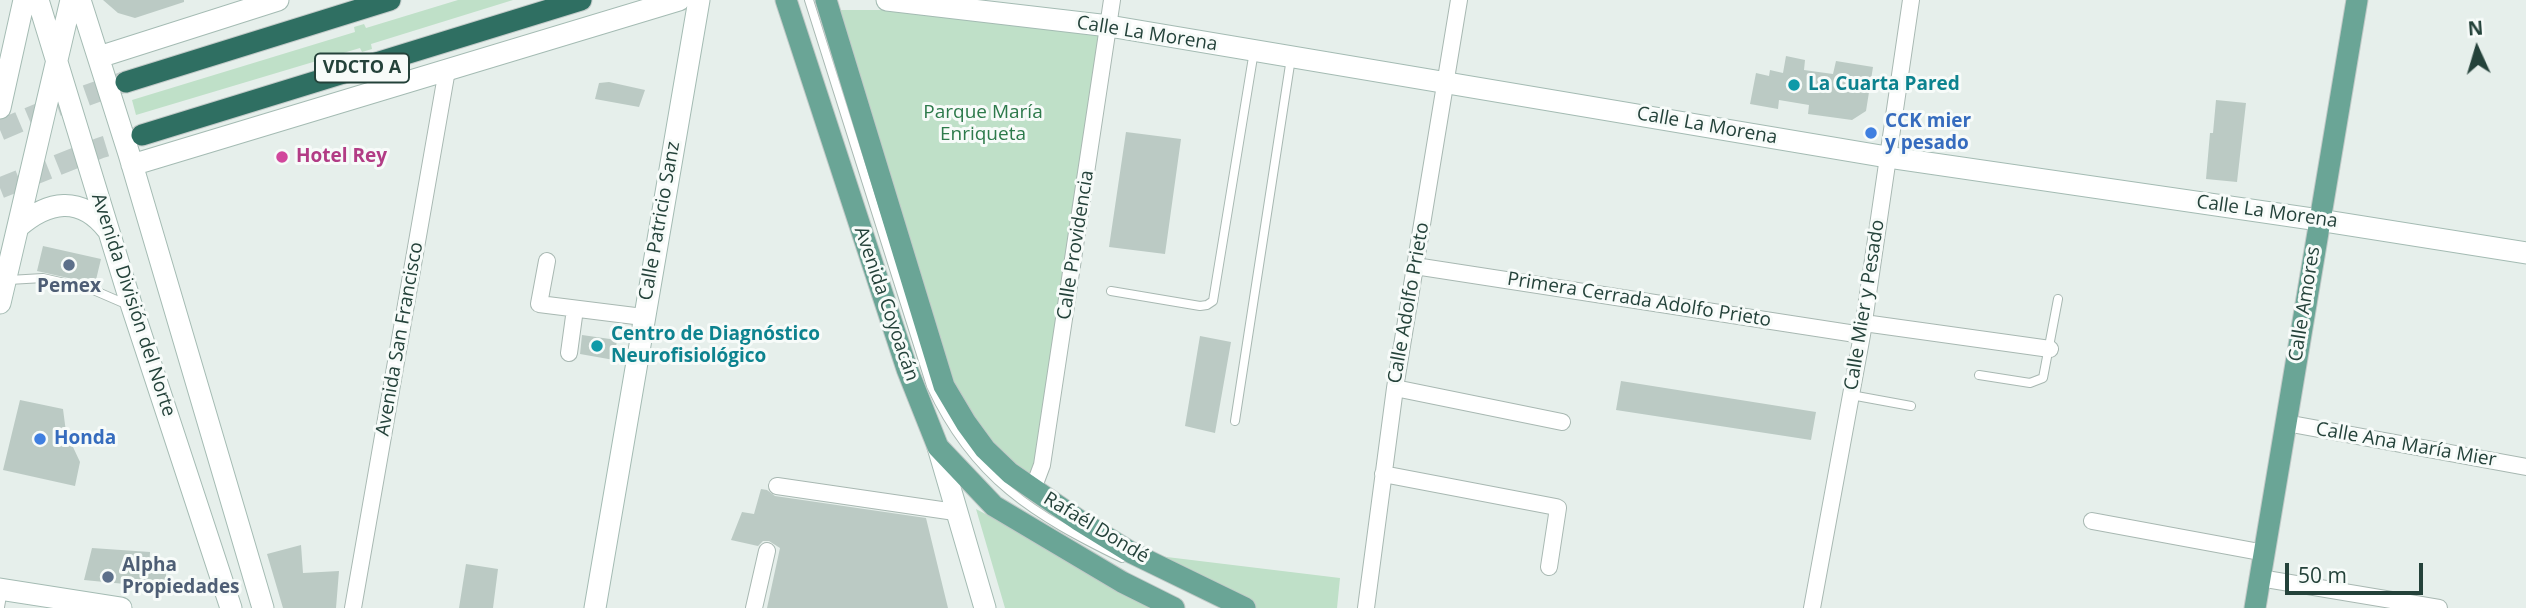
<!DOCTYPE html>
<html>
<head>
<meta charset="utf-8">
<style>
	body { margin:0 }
	#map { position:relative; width:2526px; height:608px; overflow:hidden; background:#e6efeb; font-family:"Open Sans",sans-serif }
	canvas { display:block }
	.north { position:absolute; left:2442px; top:14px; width:70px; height:70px; -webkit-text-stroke:5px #f7fbf9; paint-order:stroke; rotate:356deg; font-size:19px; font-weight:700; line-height:28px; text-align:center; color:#24423a }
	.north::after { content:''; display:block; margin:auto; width:24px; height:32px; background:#24423a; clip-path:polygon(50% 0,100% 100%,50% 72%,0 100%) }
	.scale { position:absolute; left:2285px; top:563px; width:138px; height:32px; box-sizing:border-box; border:4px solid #24423a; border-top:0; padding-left:9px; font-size:21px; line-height:24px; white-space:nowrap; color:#24423a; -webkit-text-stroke:5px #f7fbf9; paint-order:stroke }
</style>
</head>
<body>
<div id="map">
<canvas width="2526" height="608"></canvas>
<div class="north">N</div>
<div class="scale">50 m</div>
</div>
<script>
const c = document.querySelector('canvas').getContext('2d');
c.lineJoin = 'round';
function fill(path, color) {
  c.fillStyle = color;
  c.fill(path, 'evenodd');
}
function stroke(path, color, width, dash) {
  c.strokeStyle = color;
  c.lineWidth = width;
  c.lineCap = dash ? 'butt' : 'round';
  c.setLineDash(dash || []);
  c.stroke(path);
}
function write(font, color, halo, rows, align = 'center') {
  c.font = font + ' "Open Sans",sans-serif';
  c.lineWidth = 6;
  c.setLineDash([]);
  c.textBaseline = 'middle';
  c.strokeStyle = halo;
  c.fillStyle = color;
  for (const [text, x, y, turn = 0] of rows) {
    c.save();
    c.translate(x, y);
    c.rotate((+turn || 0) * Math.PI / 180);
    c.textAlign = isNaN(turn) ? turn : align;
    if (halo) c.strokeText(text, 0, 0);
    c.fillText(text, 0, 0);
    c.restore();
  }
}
fill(new Path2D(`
	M458 0H513L371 44 372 49 362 52 360 48 136 115 132 100 355 32 354 27 364 24 366 28Z
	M838 10H891L1104 30 1038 462 1032 479 1001 452 968 413 944 364Z
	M976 509 1164 608H1005Z
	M1142 554 1340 578 1337 608H1256Z`), '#bfe0c8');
fill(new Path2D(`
	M103 0H184V2L135 18 118 13Z
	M1786 56 1805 60 1804 70 1833 74 1836 61 1873 67 1866 111 1852 120 1808 114 1809 105 1779 100 1778 109 1750 104 1756 73 1769 76 1770 70 1783 73Z
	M609 82 645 90 639 107 595 99 599 83Z
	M2216 100 2246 103 2237 182 2206 179 2210 133H2213Z
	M1126 132 1181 139 1165 254 1109 247Z
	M43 246 101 259 95 284 37 271Z
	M582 335 617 340 614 360 580 354Z
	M1200 336 1231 342 1215 433 1185 426Z
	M1621 381 1816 412 1811 440 1616 410Z
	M20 400 63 409 66 432 80 462 75 486 3 470Z
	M761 489 767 490 775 496 926 518 948 608H767L780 548 769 541H763L758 546 731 540 742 512 754 514Z
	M301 545 303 573 339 571 336 608H283L267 554Z
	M92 548 150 552 149 570 166 573V588L84 580Z
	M466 564 498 569 493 608H459Z`), '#bbcac4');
stroke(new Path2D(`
	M0 130 57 106 124 82
	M0 188 100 148 142 135`), '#bfccc8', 21, [21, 10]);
const lane = new Path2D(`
	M809 0 931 386C974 479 1034 515 1122 558
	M9 280 43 278 91 289 128 305
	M1111 291 1200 306 1207 305 1213 301 1254 51
	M1979 375 2030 383 2043 378 2058 299
	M1851 395 1911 406
	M1235 421 1291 58
	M0 607 3 590`);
const street = new Path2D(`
	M547 261 539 304 643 317
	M1415 266 1862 335
	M1864 323 2050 349
	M569 353 575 309
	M1395 388 1562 422
	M2286 423 2526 467
	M1383 474 1556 507 1558 508 1549 567
	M777 486 955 512
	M1033 489 1042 465 1112 0
	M2092 521 2265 553
	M2260 578 2439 608
	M353 608 447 70
	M754 608 767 551
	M1366 608 1395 388 1459 0
	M1812 608 1862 335 1911 0`);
const secondary = new Path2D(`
	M38 0 132 307 231 608
	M80 0 129 154 263 608
	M887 0 1109 26 1887 157 2319 220 2526 253
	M99 57 278 0
	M0 108 24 0
	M132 165 679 0
	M18 227C48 201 80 195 107 229
	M0 303 71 0
	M938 447 985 608
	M0 589 121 608
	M595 608 699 0`);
const primary = new Path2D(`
	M786 0 907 369 938 447 994 506 1122 582 1174 608
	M826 0 944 386 966 423 985 449 1010 473 1080 521 1132 553 1245 608
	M2255 608 2357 0`);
const highway = new Path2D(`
	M126 82 390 0
	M142 135 581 0`);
stroke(lane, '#a8b8b2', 10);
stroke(street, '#a8b8b2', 18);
stroke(secondary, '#a4bbb3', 23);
stroke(primary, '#c2cac8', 23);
stroke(highway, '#c2cac8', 23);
stroke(lane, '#fff', 8);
stroke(street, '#fff', 16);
stroke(secondary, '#fff', 21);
stroke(primary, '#6aa596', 21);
stroke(highway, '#2f6f62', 21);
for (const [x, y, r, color] of [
	[1794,85,7,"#0f9aa8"],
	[1871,133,7,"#3f7fe0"],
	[282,157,7,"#d1479c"],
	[69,265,7,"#5c6f8a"],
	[597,346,7,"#0f9aa8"],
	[40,439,7,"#3f7fe0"],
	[108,577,7,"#5c6f8a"]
]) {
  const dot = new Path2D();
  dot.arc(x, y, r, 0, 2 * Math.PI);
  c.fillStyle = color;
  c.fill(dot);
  stroke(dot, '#f7fbf9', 2.5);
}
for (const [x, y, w] of [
	[362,68,94]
]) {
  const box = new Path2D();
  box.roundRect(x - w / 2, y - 14.5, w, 29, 5);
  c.fillStyle = '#f7fbf9';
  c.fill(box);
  stroke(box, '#24423a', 2);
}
write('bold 18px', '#24423a', null, [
	["VDCTO A",362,68]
]);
write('19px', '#24423a', '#f7fbf9', [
	["Calle La Morena",1147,34,9],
	["Calle La Morena",1707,126,10],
	["Calle La Morena",2267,212,8],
	["Calle Patricio Sanz",660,221,-80],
	["Calle Providencia",1076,245,-81],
	["Primera Cerrada Adolfo Prieto",1639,300,9],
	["Calle Adolfo Prieto",1409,303,-80],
	["Avenida Coyoacán",886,304,71],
	["Calle Amores",2305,304,-81],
	["Avenida División del Norte",133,305,72],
	["Calle Mier y Pesado",1865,305,-81],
	["Avenida San Francisco",400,339,-80],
	["Calle Ana María Mier",2406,445,10],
	["Rafaél Dondé",1096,528,31]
]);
write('bold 19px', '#0d838f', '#f7fbf9', [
	["La Cuarta Pared",1808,85],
	["Centro de Diagnóstico",611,335],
	["Neurofisiológico",611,357]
], 'left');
write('19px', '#2d7a4b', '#f7fbf9', [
	["Parque María",983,113],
	["Enriqueta",983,135]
]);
write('bold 19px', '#366cbe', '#f7fbf9', [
	["CCK mier",1885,122],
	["y pesado",1885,144],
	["Honda",54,439]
], 'left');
write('bold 19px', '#b23c85', '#f7fbf9', [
	["Hotel Rey",296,157]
], 'left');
write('bold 19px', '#4e5e75', '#f7fbf9', [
	["Pemex",69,287],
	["Alpha",122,566,"left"],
	["Propiedades",122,588,"left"]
]);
</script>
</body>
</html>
